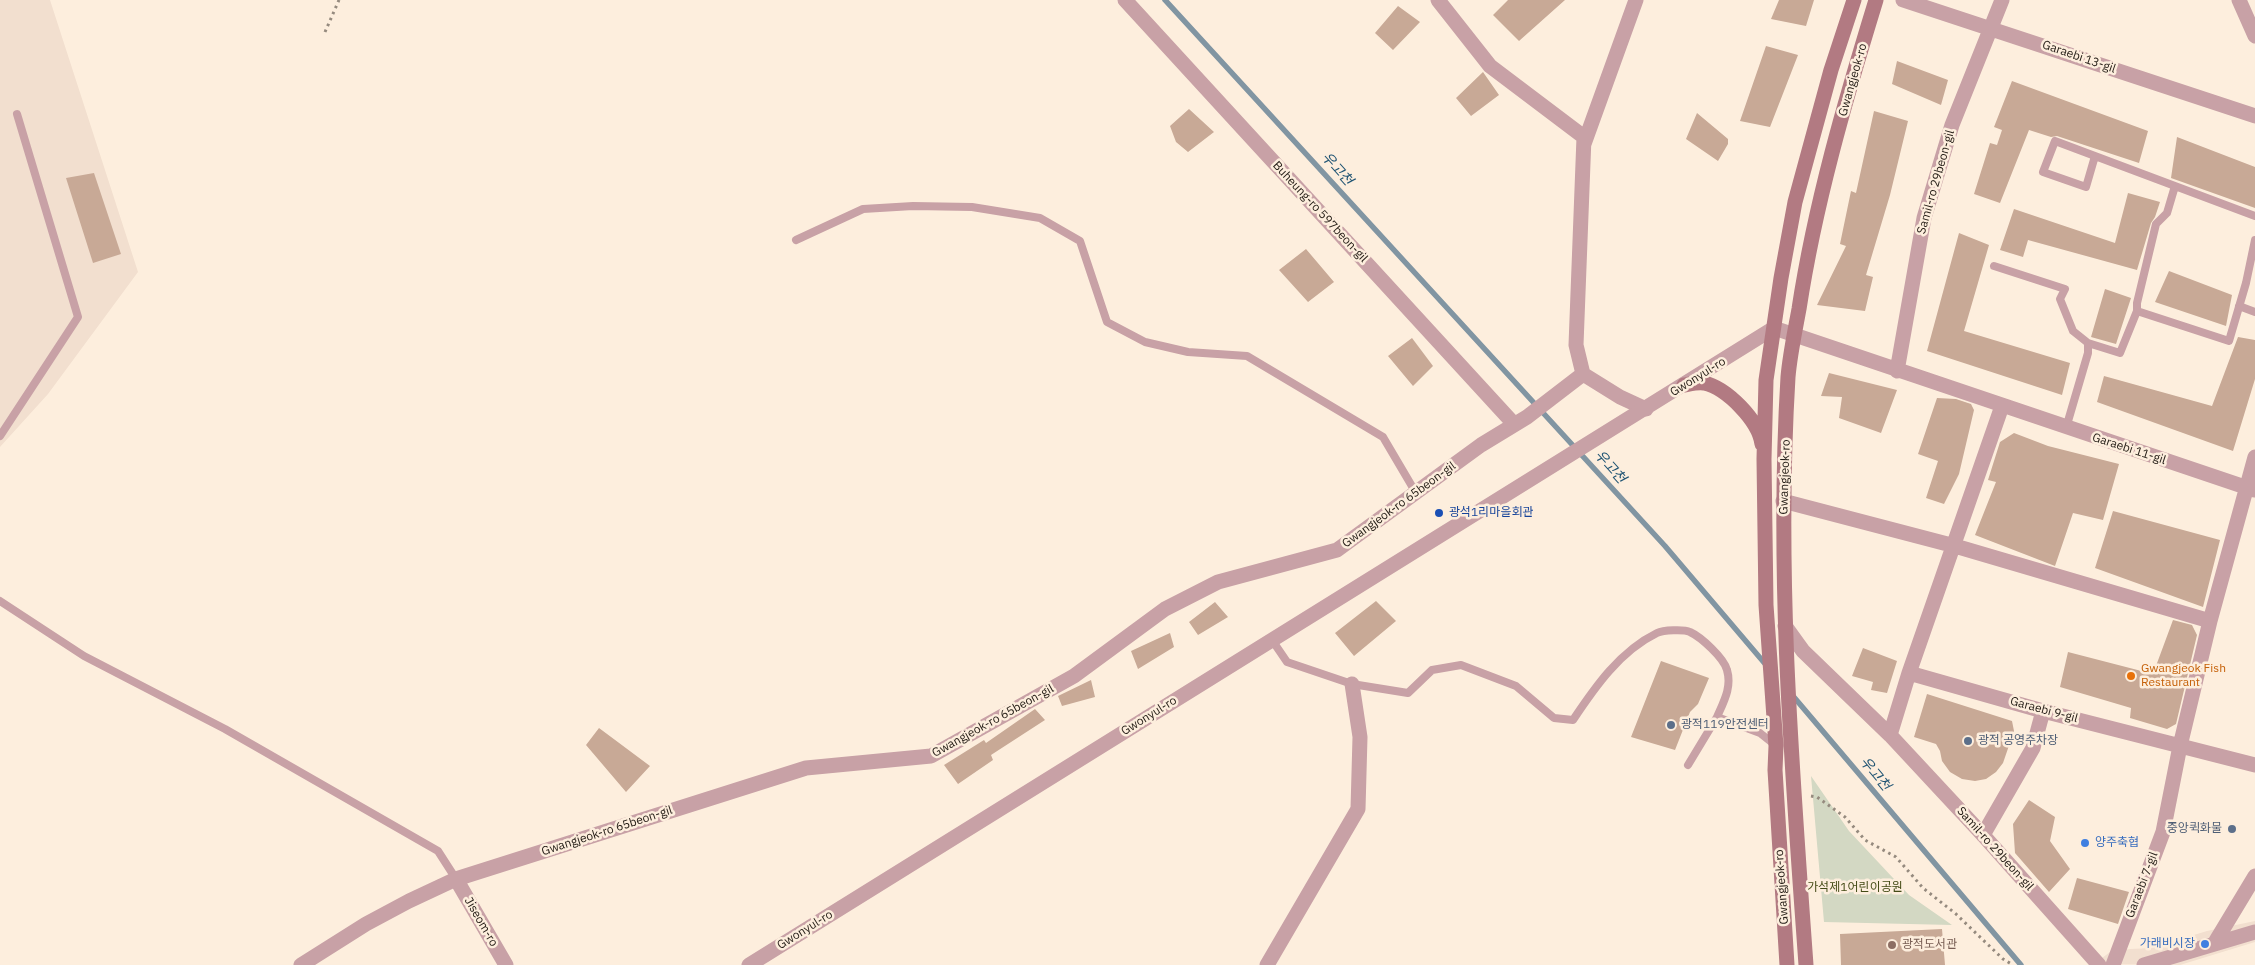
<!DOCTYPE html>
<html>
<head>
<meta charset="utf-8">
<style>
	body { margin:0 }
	canvas { display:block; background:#fdeedd }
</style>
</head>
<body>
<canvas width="2255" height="965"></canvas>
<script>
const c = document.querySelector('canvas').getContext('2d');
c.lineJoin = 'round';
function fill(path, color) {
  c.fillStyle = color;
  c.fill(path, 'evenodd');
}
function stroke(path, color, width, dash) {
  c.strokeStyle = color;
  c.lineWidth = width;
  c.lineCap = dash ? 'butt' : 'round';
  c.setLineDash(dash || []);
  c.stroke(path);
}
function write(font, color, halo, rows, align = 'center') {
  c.font = font + ' "IBM Plex Sans","Noto Sans KR",sans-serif';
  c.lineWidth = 5;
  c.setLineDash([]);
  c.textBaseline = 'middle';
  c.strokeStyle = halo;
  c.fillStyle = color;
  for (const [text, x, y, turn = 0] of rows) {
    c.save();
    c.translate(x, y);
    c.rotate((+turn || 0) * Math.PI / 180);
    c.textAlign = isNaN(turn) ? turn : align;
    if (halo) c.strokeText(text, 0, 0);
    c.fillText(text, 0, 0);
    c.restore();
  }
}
fill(new Path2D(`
	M0 0H50L138 272 48 394 0 447Z
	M2255 921V942L2180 965 2094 964 2110 952 2130 949 2151 948 2207 931Z`), '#f2dfcf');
fill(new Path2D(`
	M1811 776 1849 831 1909 895 1952 925 1824 922Z`), '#d3d8c3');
stroke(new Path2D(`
	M1165 0 1665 546 1767 666
	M1793 696 2021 965`), '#8195a2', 5.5);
fill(new Path2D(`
	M1508 0H1565L1519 41 1493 15Z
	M1779 0H1814L1806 26 1771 19Z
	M1398 6 1420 22 1393 50 1375 33Z
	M1766 46 1798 55 1770 127 1740 121Z
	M1897 61 1948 80 1941 105 1892 84Z
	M1483 72 1499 95 1471 116 1456 98Z
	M2012 81 2148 131 2139 163 2057 136 2051 137 2029 130 2000 203 1974 194 1990 143 1997 145 2002 130 1994 127Z
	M1189 109 1214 132 1188 152 1176 142 1170 126Z
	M1874 111 1908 121 1890 195 1866 275 1873 277 1865 311 1817 305 1846 246 1840 244 1851 191 1856 193Z
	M1697 113 1728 139V144L1718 161 1686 139Z
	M2177 137 2255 167V208L2171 178Z
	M94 173 121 254 93 263 66 178Z
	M2128 193 2160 202 2155 217 2151 223 2137 270 2028 240 2023 257 2000 250 2014 209 2115 243Z
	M1959 233 1989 245 1964 331 2070 363 2062 395 1927 351Z
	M1306 249 1334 282 1308 302 1279 270Z
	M2169 271 2232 295 2226 326 2155 302Z
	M2105 289 2131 298 2116 344 2091 337Z
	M2238 337 2255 340V379L2233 451 2097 402 2104 376 2212 406Z
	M1412 338 1433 366 1413 386 1388 356Z
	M1829 373 1897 390 1881 433 1839 418 1842 397 1821 396Z
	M1937 398 1956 399 1971 404 1974 410 1959 474 1944 504 1926 498 1938 461 1918 454Z
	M2014 433 2048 446 2119 464 2103 520 2073 513 2055 566 1975 535 1996 482 1988 480 2000 442Z
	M2113 511 2220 540 2203 607 2095 568Z
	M1376 601 1396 621 1354 656 1335 633Z
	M1215 602 1228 617 1198 635 1189 622Z
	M2173 620 2192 625 2197 635 2176 724 2167 729 2130 718 2131 708 2060 687 2068 652 2153 674Z
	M1170 633 1174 647 1138 669 1131 651Z
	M1863 648 1897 661 1887 693 1871 690 1873 682 1852 676Z
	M1661 661 1709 678 1698 704 1690 712 1675 750 1631 737Z
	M1091 680 1095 697 1062 706 1058 696Z
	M1927 694 2012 721 2014 731 2003 763 1996 772 1986 779 1975 781 1962 779 1950 772 1942 761 1940 751 1936 744 1914 737Z
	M1035 709 1045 720 991 755 993 760 958 784 944 765 984 740 986 743Z
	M599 728 650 766 626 792 586 745Z
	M2029 800 2055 817 2050 841 2070 869 2049 892 2015 853 2013 824Z
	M2077 878 2129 892 2118 924 2068 909Z
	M1942 929 1945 965H1841L1840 934Z`), '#c8a996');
stroke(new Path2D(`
	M325 32 339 0
	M1811 796 1817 797 1845 817 1865 840 1896 857 1923 888 1956 914 2003 959 2013 965`), '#958a7e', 3, [2.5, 4]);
stroke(new Path2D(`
	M2095 156 2086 187 2043 172 2055 141 2255 216
	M796 240 863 209 913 206 972 207 1040 218 1080 241 1107 322 1145 342 1188 352 1247 356 1383 437 1416 493
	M1994 266 2065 289 2060 299 2073 331 2088 343
	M2239 306 2255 312
	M2137 311 2229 341 2246 283 2255 240
	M2066 428 2088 353V343L2120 353 2137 311V303L2156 224 2167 213 2175 186
	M0 436 78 317 17 114
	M0 601 84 656 225 729 438 851 456 879
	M1272 640 1287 662 1352 684 1408 693 1432 670 1461 665 1516 686 1554 718 1573 720C1595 687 1620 651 1657 633 1663 630 1684 629 1690 632 1701 637 1724 658 1727 670 1732 687 1724 701 1717 717L1760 733 1775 745
	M1688 765 1717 717`), '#c8a1a6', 8);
stroke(new Path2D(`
	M1125 0 1514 424
	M1438 0 1490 66 1584 137 1576 345 1583 374 1620 397 1646 409
	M1903 0 2255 116
	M2239 0 2255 36
	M1584 144 1636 0
	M1774 328 2254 490
	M1897 371 1924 218 1952 125 2002 0
	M2002 406 1909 673 1890 735 1983 835 2099 965
	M1783 501 1955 546 2210 621
	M1785 626 1803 651 1890 735
	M1909 673 2043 711 2255 765
	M1983 835 2033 748 2043 711
	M456 879 506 965
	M2214 944 2255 876
	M301 965 366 924 409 901 456 879 806 768 931 756 1074 676 1165 609 1218 582 1337 550 1481 445 1527 417 1583 374
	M1267 965 1358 809 1360 737 1352 684
	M2113 965 2163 832 2180 746 2210 621 2255 457
	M2144 965 2255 932`), '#c8a1a6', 15);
stroke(new Path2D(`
	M749 965 1774 328`), '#c8a1a6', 15);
stroke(new Path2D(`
	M1684 385C1690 384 1698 382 1704 383 1727 388 1759 421 1762 444
	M1787 965 1775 770 1776 746 1766 605 1764 459 1766 380 1781 278 1795 202 1831 70 1854 0
	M1806 965C1792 769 1776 573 1788 377 1790 354 1795 331 1799 309 1815 204 1845 101 1876 0`), '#b27a82', 15);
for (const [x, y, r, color] of [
	[1439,513,5,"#1a4fb4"],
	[2131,676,5,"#e8710a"],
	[1671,725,5,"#5c6f8a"],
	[1968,741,5,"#5c6f8a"],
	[2232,829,5,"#5c6f8a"],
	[2085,843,5,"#3f7fe0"],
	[2205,944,5,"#3f7fe0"],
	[1892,945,5,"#8d6e63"]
]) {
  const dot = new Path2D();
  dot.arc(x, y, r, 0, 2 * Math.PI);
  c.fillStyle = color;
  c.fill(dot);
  stroke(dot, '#fdeedd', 2);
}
write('12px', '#272019', '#fdeedd', [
	["Garaebi 13-gil",2079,57,19],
	["Gwangjeok-ro",1853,80,-74],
	["Samil-ro 29beon-gil",1936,182,-74],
	["Buheung-ro 597beon-gil",1320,212,47],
	["Gwonyul-ro",1698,377,-32],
	["Garaebi 11-gil",2129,449,18],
	["Gwangjeok-ro",1785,477,-88],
	["Gwangjeok-ro 65beon-gil",1399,505,-36],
	["Garaebi 9-gil",2044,710,15],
	["Gwonyul-ro",1149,716,-32],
	["Gwangjeok-ro 65beon-gil",993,721,-29],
	["Gwangjeok-ro 65beon-gil",607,831,-18],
	["Samil-ro 29beon-gil",1995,849,48],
	["Garaebi 7-gil",2142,885,-69],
	["Gwangjeok-ro",1782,887,-94],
	["Jiseom-ro",481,922,60],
	["Gwonyul-ro",805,930,-32]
]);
write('12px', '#164399', '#fdeedd', [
	["광석1리마을회관",1449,513]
], 'left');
write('12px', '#c56008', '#fdeedd', [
	["Gwangjeok Fish",2141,669],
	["Restaurant",2141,683]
], 'left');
write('12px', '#4e5e75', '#fdeedd', [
	["광적119안전센터",1681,725],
	["광적 공영주차장",1978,741],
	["중앙퀵화물",2222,829,"right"]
], 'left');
write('12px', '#366cbe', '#fdeedd', [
	["양주축협",2095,843],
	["가래비시장",2195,944,"right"]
], 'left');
write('12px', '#444b16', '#fdeedd', [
	["가석제1어린이공원",1855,888]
]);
write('12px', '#785e54', '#fdeedd', [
	["광적도서관",1902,945]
], 'left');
write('italic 14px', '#205473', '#fdeedd', [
	["우고천",1337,169,48],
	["우고천",1610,467,48],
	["우고천",1875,774,50]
]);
</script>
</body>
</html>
